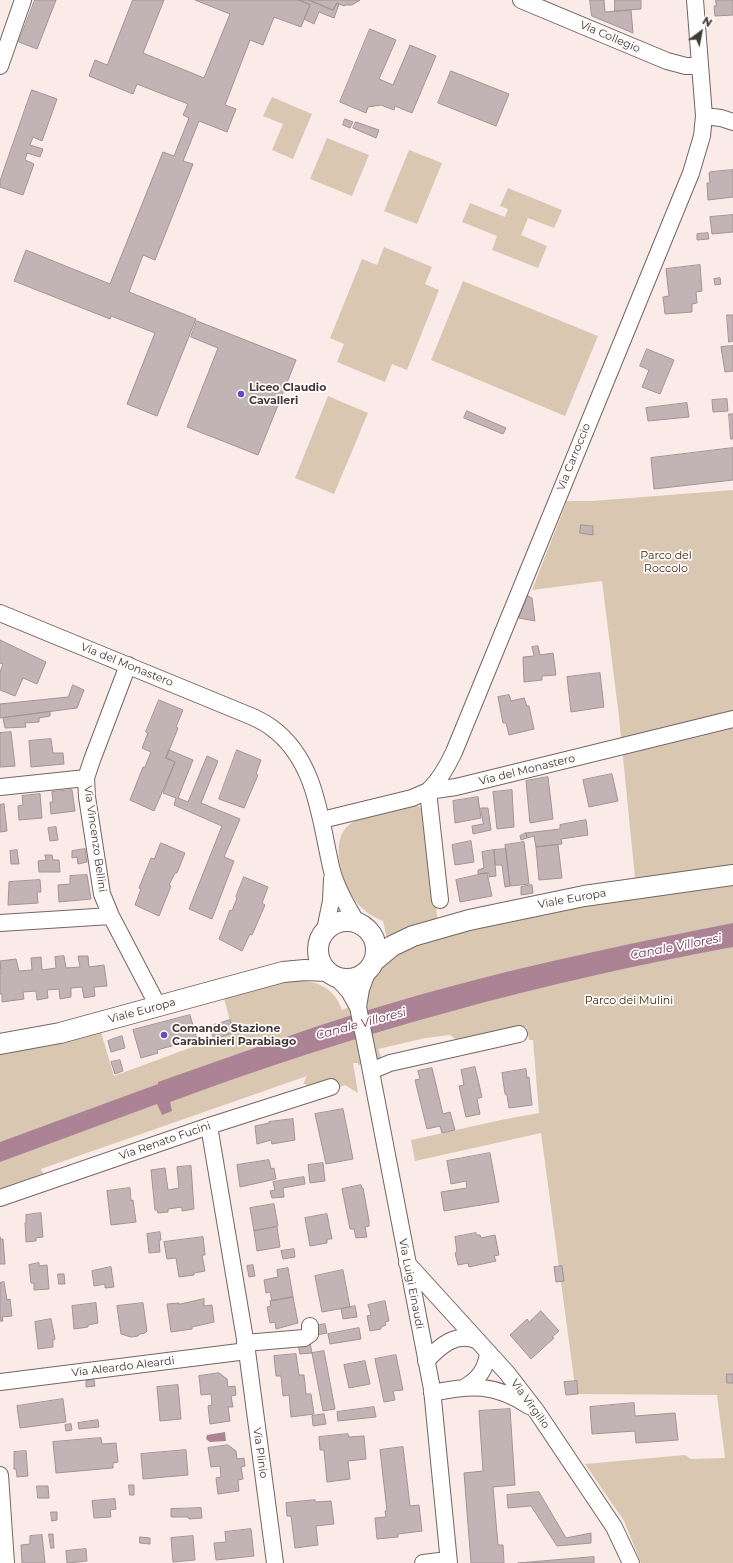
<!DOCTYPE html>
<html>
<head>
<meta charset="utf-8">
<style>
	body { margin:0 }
	#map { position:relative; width:733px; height:1563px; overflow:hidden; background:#fbebe8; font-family:Montserrat,sans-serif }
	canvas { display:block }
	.north { position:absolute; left:681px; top:12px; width:40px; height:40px; -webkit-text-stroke:3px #fffcfb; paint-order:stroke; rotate:32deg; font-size:11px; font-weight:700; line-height:16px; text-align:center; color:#3f3938 }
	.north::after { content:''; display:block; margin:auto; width:14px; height:18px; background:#3f3938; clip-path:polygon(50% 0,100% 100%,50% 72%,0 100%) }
</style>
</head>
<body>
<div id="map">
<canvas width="733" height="1563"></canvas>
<div class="north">N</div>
</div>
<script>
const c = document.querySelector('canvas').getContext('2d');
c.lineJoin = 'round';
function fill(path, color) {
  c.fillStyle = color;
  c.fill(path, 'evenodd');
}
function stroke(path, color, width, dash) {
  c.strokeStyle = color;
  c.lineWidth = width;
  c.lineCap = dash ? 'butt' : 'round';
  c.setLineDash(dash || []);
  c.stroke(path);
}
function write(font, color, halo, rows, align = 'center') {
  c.font = font + ' Montserrat,sans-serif';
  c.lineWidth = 3.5;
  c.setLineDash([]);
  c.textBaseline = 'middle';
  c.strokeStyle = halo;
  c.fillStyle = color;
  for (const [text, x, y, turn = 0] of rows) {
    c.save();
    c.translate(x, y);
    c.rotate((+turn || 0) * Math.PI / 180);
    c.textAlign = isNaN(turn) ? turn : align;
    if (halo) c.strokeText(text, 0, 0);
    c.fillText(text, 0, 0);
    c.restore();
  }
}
fill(new Path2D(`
	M272 97 312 114 293 159 272 150 283 124 263 116Z
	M327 138 369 155 352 196 310 179Z
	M409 150 442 163 417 224 384 211Z
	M508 188 562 210 554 228 528 218 521 235 547 246 538 268 492 250 497 236 462 222 470 203 505 217 508 209 500 206Z
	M384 247 432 267 425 284 439 290 407 370 392 364 385 382 337 362 344 344 330 338 362 259 377 265Z
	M463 281 598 336 565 416 431 360Z
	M328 396 368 413 334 494 295 478Z
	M733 490V1563H641L624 1521 585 1464 685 1455 691 1459 725 1458 717 1395 576 1394 541 1133 415 1161 411 1140 501 1120 539 1113 533 1040H529L527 1027 458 1041 450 1035 426 1038 378 1049 382 1059 358 1065V1063H353L358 1093 345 1085 310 1099 306 1084H303L307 1076 41 1169 44 1175 0 1191V1054L101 1032 114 1076 233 1032 224 998C260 988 325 960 342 1010L358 1003 388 944 383 921C372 917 361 909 354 899 342 882 329 840 349 825 362 814 396 808 413 803L420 807 423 810 439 930 642 878H635L619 717 602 581 532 590 567 501H592Z`), '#d9c7b1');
fill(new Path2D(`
	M733 923V947C541 982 353 1034 170 1102L172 1111 162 1115 157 1104 0 1162V1142L158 1084V1082C230 1057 302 1030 375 1008 492 972 613 947 733 923Z
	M225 1432 226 1441 210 1442 206 1439 207 1435Z`), '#ab8395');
const building = new Path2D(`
	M35 0H56L37 49 19 42Z
	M133 0H164L143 53 204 78 230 14 195 0H299L310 5 301 27 274 17 263 45 250 40 225 105 236 109 227 132 199 121 183 161 193 164 155 260 143 255 129 292 196 319 157 416 127 404 155 333 111 316 110 319 14 281 26 250 110 284 163 152 174 156 189 118 183 115 188 104 137 84 133 94 89 76 95 60 107 65Z
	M299 0H309L333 10 337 3 339 4 334 18 319 12 314 24 304 19 310 5Z
	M309 0H360L352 5H345L344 6 337 3 333 10Z
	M590 0H604L605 12 631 10 633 33 592 16Z
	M615 0H641V9L615 11Z
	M716 0H733V15L715 16 714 6H716Z
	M370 29 396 40 379 79 393 85 410 45 436 56 412 113 395 106 394 110 381 105 368 107 366 113 340 102Z
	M451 71 509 94 496 126 438 103Z
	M32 90 57 99 42 141 33 137 30 145 43 149 40 157 27 153 25 160 34 164 23 195 0 187V181Z
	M345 119 353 122 350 128 343 125Z
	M356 122 379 130 376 138 353 128Z
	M733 170V197L708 200 707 183H710L709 173 710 172Z
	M733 215V232L712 234 710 217Z
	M708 233 709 239 697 240V234Z
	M700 265 702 291 696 292 697 303 692 304V312L665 314 663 297 669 296 666 269Z
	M720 278 721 284 715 285 714 279Z
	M727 315H733V341L729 342Z
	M197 321 296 360 258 455 187 427 218 348 191 337Z
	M733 346V371L725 372 721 347Z
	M647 349 674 360 660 394 642 387 649 370 640 366Z
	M727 399 728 411 713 412 712 400Z
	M687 403 689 417 648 421 646 408Z
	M467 411 506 428 503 434 464 418Z
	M729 414H733V439H731Z
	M733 448V480L654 489 651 458Z
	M581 525 593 526V535L580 533Z
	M528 596 532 598 535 621 519 618Z
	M0 640 46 662 37 684 23 678 15 696 0 690V672L3 664 0 663Z
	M538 646 540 655 553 653 556 675 542 676V680L524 682 523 657 534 656 532 647Z
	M600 673 604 707 571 712 567 677Z
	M73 685 84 690 77 708 0 718V704L68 697Z
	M509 695 511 701 524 698 527 706H529L534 729 509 735 506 723H503L498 697Z
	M159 700 183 710 176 727 178 728 166 758 175 762 154 811 130 800 143 767H145L151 752 142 748 148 733 146 732Z
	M50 712V716L39 718V722L25 723 26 727 5 728 3 718Z
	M11 732 15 766 0 767V733Z
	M51 739 53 753H63L64 764 31 767 29 741Z
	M169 750 193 760 178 798 188 802 207 756 218 761 201 803 240 819 224 857 234 861 212 919 189 909 222 826 174 805 176 798 163 793 175 762 166 758Z
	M237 750 261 760 256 774 258 775 244 808 219 799Z
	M612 774 618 801 589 807 583 780Z
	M548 777 553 819 530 823 526 781Z
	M72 790 75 811 51 814 50 802H53L52 792Z
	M512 790 514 827 497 829 493 792Z
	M40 794 42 818 19 820 18 806 23 805 22 796Z
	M478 797 481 818 455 823 453 801Z
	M4 804 7 831 0 832V805Z
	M481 808H488L491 830 473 834 472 826 483 824Z
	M586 820 588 835 561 839 562 844 536 847 534 836 527 838 526 833 560 829V825Z
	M56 827 58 840 50 841 48 828Z
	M526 833 527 838 521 840 520 836Z
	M471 841 474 862 455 865 452 845Z
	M524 842 529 884 510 886 505 845Z
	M161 843 185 853 177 873H175L169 885 171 886 159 916 135 905 141 889 139 888 151 858 154 859Z
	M558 845 562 878 539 880 536 847Z
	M85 849 87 862 78 864 77 857 72 858V851Z
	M506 849 510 886 505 887 502 865H495L494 850Z
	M17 850 19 864H11L10 851Z
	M494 850 496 876 489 877V873L478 874V870L484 868 482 852Z
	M45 855H52L53 860H59L60 872H39L38 861 46 860Z
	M487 873 492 896 460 902 456 880Z
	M87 875 91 899 59 902 58 885 70 884V876Z
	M244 877 268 887 262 903 265 905 252 935 250 934 242 951 219 939 230 910 232 911 237 898 236 897Z
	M40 880 41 892H37L38 903 8 905 9 882Z
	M532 885 533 893 521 895V887Z
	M64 956 66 968 80 967 78 956H88L89 967 104 965 107 986 94 987 95 996 84 998 82 987 71 988V997L60 999 59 989 47 990 48 998 37 1000 36 991 23 992 24 999 2 1002V994H0V973H1L0 961 16 959 19 971 32 970 31 958 41 957 42 970 56 968 55 957Z
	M190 1015 197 1039 157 1050 158 1053 141 1058 133 1030Z
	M230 1020 234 1032 214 1040 211 1031 216 1029 214 1025Z
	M122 1036 125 1048 111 1052 108 1041Z
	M120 1060 123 1071 115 1074 111 1062Z
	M475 1067 482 1097 477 1099 480 1114 466 1117 459 1086 464 1085 461 1070Z
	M432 1068 443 1114 450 1112 455 1130 442 1133 440 1126 427 1129 415 1080 420 1079 418 1071Z
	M526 1069 527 1078 529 1077 532 1105 509 1108 507 1095 505 1094 502 1073Z
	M343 1109 353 1159 326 1164 315 1114Z
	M293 1119 295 1140 272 1144 271 1140 257 1144 255 1126 269 1123V1122Z
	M490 1153 499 1202 444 1211 441 1192 467 1188 466 1181 451 1184 447 1161Z
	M269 1160 271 1169 274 1168 276 1179 240 1187 237 1165Z
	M323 1163 325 1181 310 1183 308 1165Z
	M191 1166 194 1209 182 1211V1207L168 1209V1212L158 1213 157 1210H155L151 1170 165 1168 168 1190 179 1188 177 1167Z
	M304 1177 305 1184 283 1188 284 1197 272 1198 270 1191 275 1190 273 1182Z
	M361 1185 362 1188H363L369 1221V1226L365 1227 367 1237 356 1238 354 1229H350L342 1189Z
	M130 1188 131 1201 133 1200 136 1222 111 1225 107 1191Z
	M274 1204 278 1226 254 1231 250 1208Z
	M41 1213 43 1237 36 1238V1241L26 1242 25 1223H26V1215Z
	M327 1214 332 1239H327V1243L310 1246 305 1218Z
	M277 1227 280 1247 257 1251 254 1231Z
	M160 1232 161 1240H159L160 1252 149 1253 147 1234Z
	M476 1233V1235H480L481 1238 495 1235 499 1255 494 1256 496 1261 469 1267 468 1263 458 1265 455 1253 457 1252 455 1237Z
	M0 1237V1239H3L5 1264H0Z
	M203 1237 205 1255H202L205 1271 194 1273V1275L179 1277 176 1258 167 1259 164 1242Z
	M294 1249 295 1257 283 1259 281 1251Z
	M39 1263V1266L47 1265 49 1289 34 1290V1283H31L29 1265Z
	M253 1265 255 1276 249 1277 247 1266Z
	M562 1266 564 1281 556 1282 554 1267Z
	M111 1267 114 1287 105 1288V1284L94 1286 92 1271Z
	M288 1268 293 1297 272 1301 270 1292 266 1293 264 1280 278 1277 277 1270Z
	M343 1270 350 1307 322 1312 315 1276Z
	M58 1274H64L65 1284H59Z
	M4 1282 7 1300 10 1299 12 1316 2 1317 3 1321H0V1283Z
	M293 1297 298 1323 276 1329 275 1322 270 1323 267 1307 271 1306 270 1301Z
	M204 1299V1306L212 1305 214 1322 192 1327V1329L171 1332 167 1304 179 1303V1304Z
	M385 1301 389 1321 385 1322 386 1325 381 1327V1329L370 1331 367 1316 371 1315 368 1305Z
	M96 1303 98 1323 88 1325V1327L74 1329 72 1306Z
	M143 1303 147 1331 145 1333 140 1334 138 1336 131 1337 121 1334 117 1306Z
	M355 1306 357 1317 343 1319 341 1309Z
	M541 1311 559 1331 552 1337 554 1338 531 1359 510 1335 527 1319 529 1322Z
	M51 1319 55 1339 53 1340V1347L38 1349 35 1322Z
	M325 1324 327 1333 317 1335 315 1326Z
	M359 1328 361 1339 330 1344 328 1334Z
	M310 1343 312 1353 300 1354 298 1344Z
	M324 1351 335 1409 323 1411 312 1353Z
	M296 1354 299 1375H304L306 1394H311L314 1414 291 1417 289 1395 283 1396 281 1376H276L274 1356Z
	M396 1355 403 1390 393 1391 395 1400 384 1402 375 1359Z
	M365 1361 370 1384 349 1388 344 1365Z
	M219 1373 227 1379 228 1387 235 1386 236 1395 231 1396 233 1407H228L230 1421 210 1424 208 1406 212 1405 211 1394 201 1395 199 1376Z
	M727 1374H733V1383H727Z
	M94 1380 95 1386 86 1387V1381Z
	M577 1381 578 1394 566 1395 564 1382Z
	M178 1385 181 1419 160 1421 157 1387Z
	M63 1399 66 1422 20 1428 17 1406Z
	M634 1403 635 1416 675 1413 678 1440 636 1443 635 1431 592 1434 590 1407Z
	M374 1407 376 1417 338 1421 337 1412Z
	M510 1409 515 1485 493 1487 498 1545H503L504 1563H471L464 1473 483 1471 479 1411Z
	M324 1414 326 1424 313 1426 312 1416Z
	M98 1420 99 1427 79 1429 78 1423Z
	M71 1424 72 1430 66 1431 65 1425Z
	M348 1434 349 1437 364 1436 366 1459 348 1461 350 1479 327 1482 324 1450H320L319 1437Z
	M101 1438 102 1444 116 1443 118 1462 113 1463V1468L56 1473 53 1442Z
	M228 1445 236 1451 237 1459 244 1458 245 1466 241 1467 243 1479 238 1480 239 1491 218 1494 216 1478 221 1477 220 1466 211 1467 208 1448Z
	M403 1447 410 1506 419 1505 422 1531 398 1534V1537L377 1539 375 1518 386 1517 385 1511H387L380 1450Z
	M186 1450 188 1475 143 1479 141 1454Z
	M26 1451 28 1476 17 1477 16 1469H14V1452Z
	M129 1485H134V1495H130Z
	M37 1486H48L49 1498H38Z
	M539 1492 566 1538 591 1533V1543L557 1546 531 1506 508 1508 507 1495Z
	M115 1499 116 1509 110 1510 111 1517 94 1518 92 1501Z
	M315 1500 316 1502 331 1501 334 1524 316 1526 318 1545 295 1548 291 1516H287L286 1503Z
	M201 1508 202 1518 189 1519 188 1517H171V1509Z
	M51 1512H57V1520L52 1521Z
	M251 1529 254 1556 216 1560 214 1543 226 1542 225 1532Z
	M49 1534H53L54 1548H51Z
	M42 1535 45 1563H22L21 1545 30 1544V1536Z
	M193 1536 195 1560 173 1562 171 1538Z
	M140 1537 150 1538V1544L140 1543Z
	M86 1549 87 1561 67 1563 66 1551Z
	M594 1557V1563H518Z`);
fill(building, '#c2b3b4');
stroke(building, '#a29395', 1);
const minor = new Path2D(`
	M521 0 667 61 686 66H700
	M0 66 23 0
	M704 116 721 118 733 122
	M0 613 253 717C259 720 266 723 272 728 317 761 320 821 332 871 337 889 347 906 357 923
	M128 665 92 760 86 778 87 797 102 894 111 916 158 1006
	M0 787 86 778
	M322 820 412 798 428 791 456 787 733 719
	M440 900 428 791C440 780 447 767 454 752L691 173 702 136 704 116 695 0
	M0 923 111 916
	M325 930 331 901 332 879
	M336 977 349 991 358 1007 368 1056 432 1389 449 1563
	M358 1007 361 989 368 970
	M371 1071 390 1063 519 1034
	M209 1126 247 1351 275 1563
	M0 1198 209 1126 331 1087
	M407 1263 507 1373 537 1412 614 1527 631 1563
	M245 1343 304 1338 310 1334V1326
	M426 1361C440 1346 456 1331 478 1341
	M0 1382 247 1351
	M465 1387C479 1379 486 1369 488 1353
	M432 1393C471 1385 494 1383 529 1406
	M0 1475 6 1563
	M423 1563 448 1560`);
const tertiary = new Path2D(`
	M318 950a29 29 0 1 1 58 0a29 29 0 1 1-58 0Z
	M374 961 392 946 413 936 469 920 584 896 733 875
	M0 1044 60 1033 283 972 305 970 326 971`);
stroke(minor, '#736663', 18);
stroke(tertiary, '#736663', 22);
stroke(minor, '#fff', 16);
stroke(tertiary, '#fff', 20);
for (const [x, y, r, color] of [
	[241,394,4,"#654ac3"],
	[164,1035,4,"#654ac3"]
]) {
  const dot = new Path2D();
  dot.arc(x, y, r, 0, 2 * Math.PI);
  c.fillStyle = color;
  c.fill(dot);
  stroke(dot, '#fffcfb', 1.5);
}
write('11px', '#3f3938', '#fffcfb', [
	["Via Collegio",610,37,23],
	["Via Carroccio",574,457,-68],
	["Via del Monastero",127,665,22],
	["Via del Monastero",527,770,-14],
	["Via Vincenzo Bellini",95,839,82],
	["Viale Europa",572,899,-10],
	["Viale Europa",142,1011,-15],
	["Via Renato Fucini",165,1141,-19],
	["Via Luigi Einaudi",411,1284,79],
	["Via Aleardo Aleardi",123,1367,-7],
	["Via Virgilio",530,1404,54],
	["Via Plinio",260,1453,82]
]);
write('bold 11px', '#3f3938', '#fffcfb', [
	["Liceo Claudio",249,388],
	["Cavalleri",249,401],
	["Comando Stazione",172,1029],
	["Carabinieri Parabiago",172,1042]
], 'left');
write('11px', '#3b270c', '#fffcfb', [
	["Parco del",666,556],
	["Roccolo",666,569],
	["Parco dei Mulini",629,1001]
]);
write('italic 12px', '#6b3550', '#fffcfb', [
	["Canale Villoresi",676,947,-11],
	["Canale Villoresi",361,1024,-15]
]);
</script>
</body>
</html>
